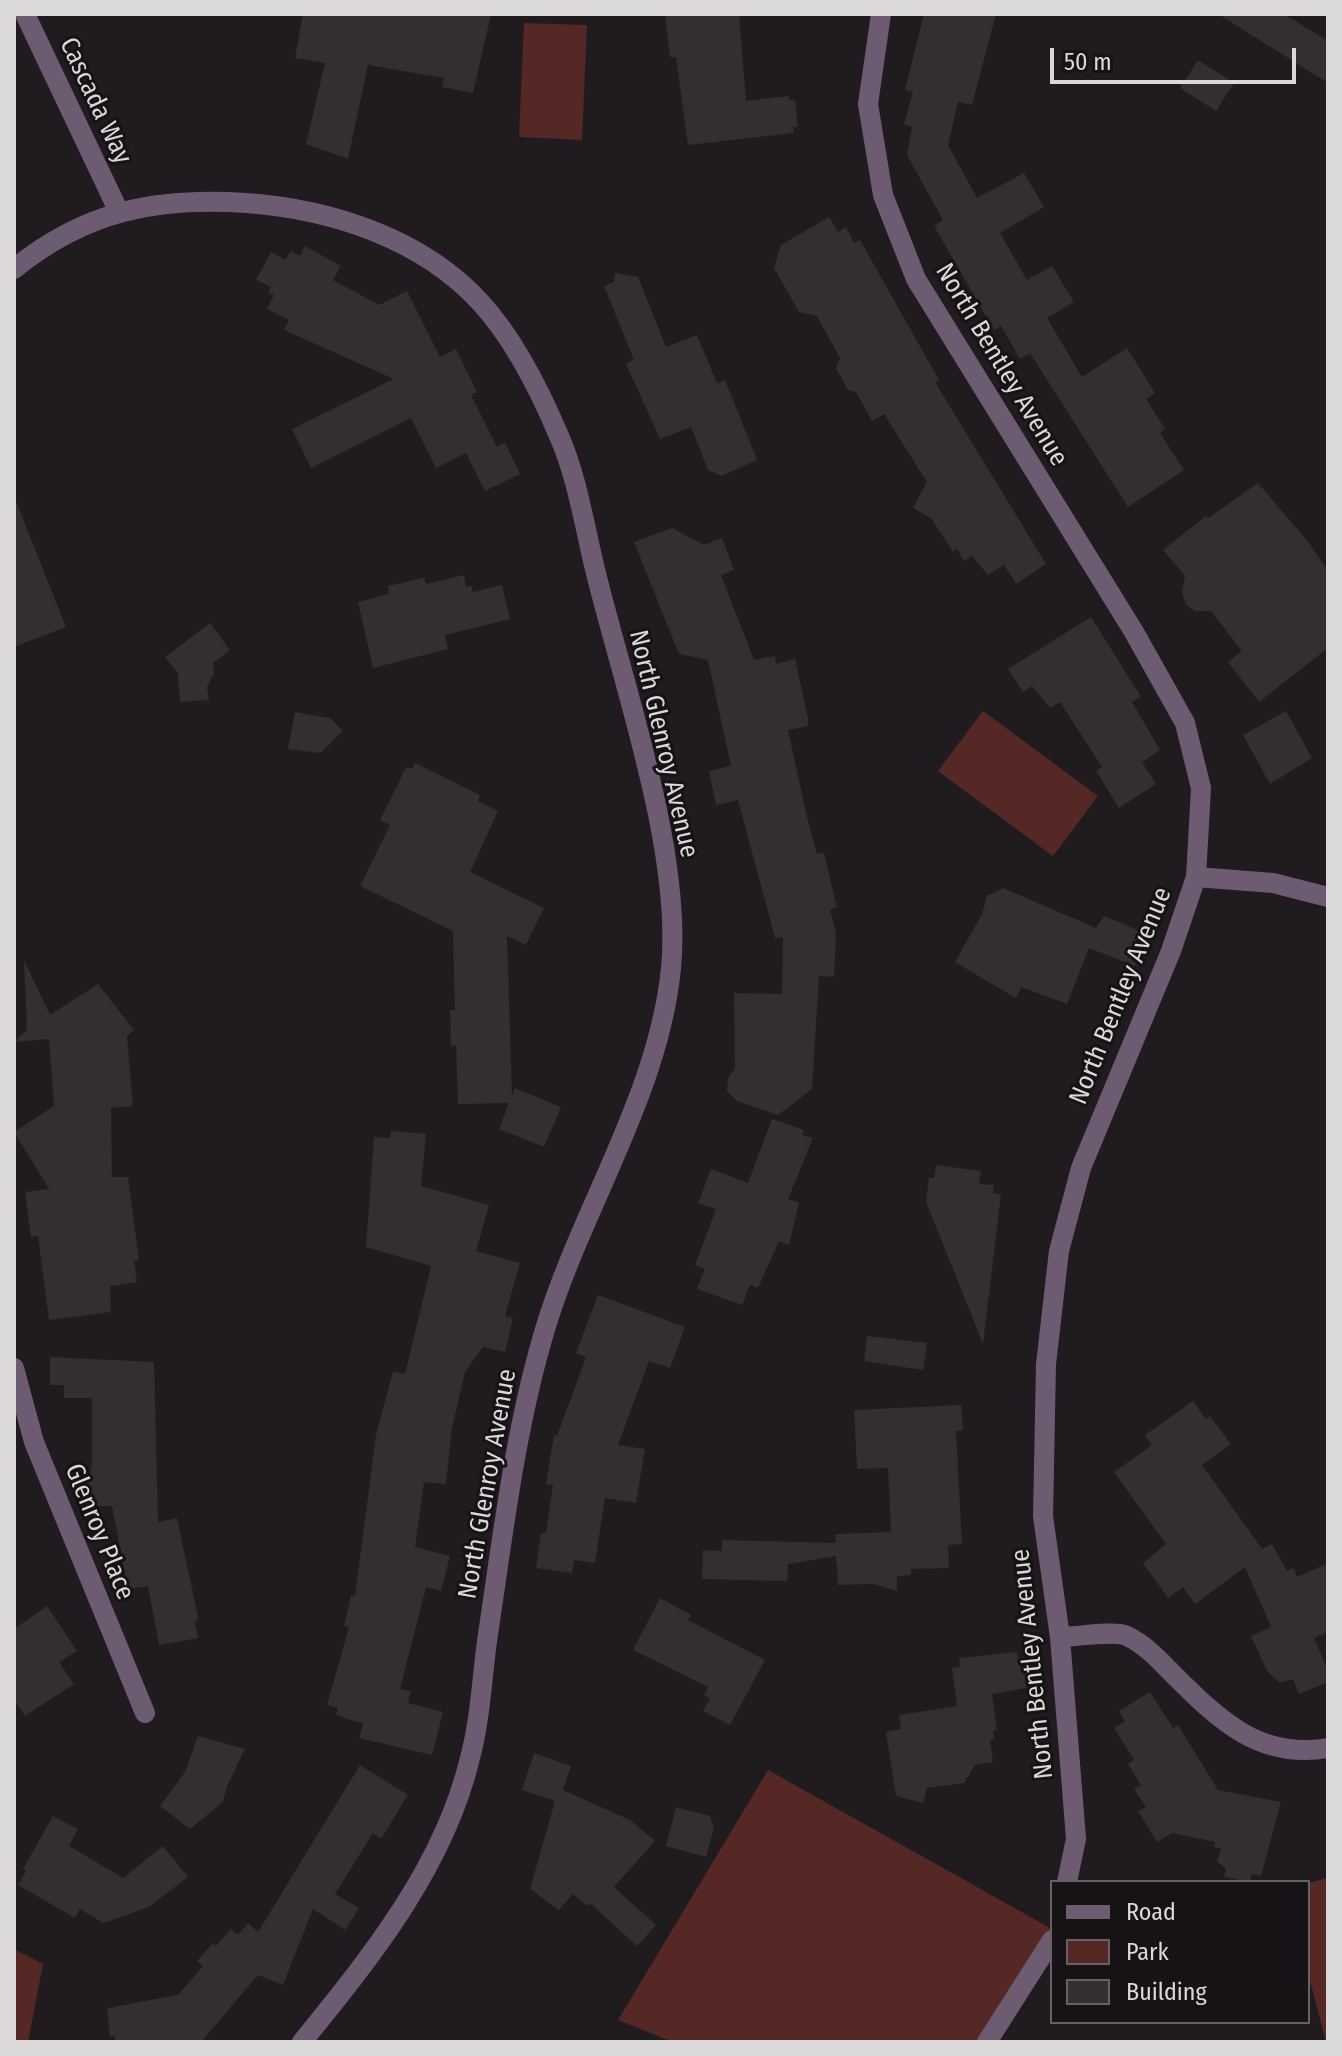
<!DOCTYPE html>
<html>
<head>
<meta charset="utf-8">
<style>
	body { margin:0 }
	#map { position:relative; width:1342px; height:2056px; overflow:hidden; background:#201b1e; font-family:"Fira Sans Condensed",sans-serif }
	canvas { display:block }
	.frame { position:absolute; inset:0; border:16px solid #dbd8da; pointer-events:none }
	.legend { position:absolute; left:1050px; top:1880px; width:260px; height:144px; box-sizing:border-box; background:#171215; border:2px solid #656164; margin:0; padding:10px 14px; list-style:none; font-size:24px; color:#dbd8da }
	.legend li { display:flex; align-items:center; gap:16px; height:40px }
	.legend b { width:40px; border:2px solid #656164 }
	.scale { position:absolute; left:1050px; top:48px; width:246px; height:36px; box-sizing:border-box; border:4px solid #dbd8da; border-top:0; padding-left:10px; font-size:24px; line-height:28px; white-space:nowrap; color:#dbd8da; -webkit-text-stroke:6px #171215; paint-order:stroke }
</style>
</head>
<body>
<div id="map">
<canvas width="1342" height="2056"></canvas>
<div class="frame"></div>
<ul class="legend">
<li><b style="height:10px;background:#6d5c71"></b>Road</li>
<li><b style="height:22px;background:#562825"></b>Park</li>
<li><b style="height:22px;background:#342e2f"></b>Building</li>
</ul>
<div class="scale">50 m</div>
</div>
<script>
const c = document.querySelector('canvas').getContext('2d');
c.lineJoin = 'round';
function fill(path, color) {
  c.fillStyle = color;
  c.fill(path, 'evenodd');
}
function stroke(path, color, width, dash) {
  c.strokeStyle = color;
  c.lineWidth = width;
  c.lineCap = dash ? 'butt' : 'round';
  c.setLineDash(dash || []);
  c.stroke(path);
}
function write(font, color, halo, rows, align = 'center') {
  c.font = font + ' "Fira Sans Condensed",sans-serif';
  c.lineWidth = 6;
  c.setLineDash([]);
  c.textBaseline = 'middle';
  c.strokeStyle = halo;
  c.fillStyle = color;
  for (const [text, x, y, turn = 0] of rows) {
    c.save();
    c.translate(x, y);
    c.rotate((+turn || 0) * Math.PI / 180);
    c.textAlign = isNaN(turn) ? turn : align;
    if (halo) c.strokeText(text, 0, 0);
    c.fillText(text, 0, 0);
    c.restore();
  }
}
fill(new Path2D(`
	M524 23 587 25 582 140 519 137Z
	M983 711 1098 796 1053 856 938 771Z
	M768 1770 1052 1929V1940L987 2042H673L618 2020Z
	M1328 1878V2042H1326L1308 1973V1883Z
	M14 1949 43 1964 28 2042H14Z`), '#562825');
fill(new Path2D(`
	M303 14H491L473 93 442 87 444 78 368 65 348 159 306 144 325 63 295 58Z
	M665 14H739L746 101 789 96V100H795L798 127H793L794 133 688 145 676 57H670Z
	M924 14H996L972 105 958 102 948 145 977 198 1024 173 1044 207 1000 233 1027 280 1052 266 1074 302 1047 318 1082 377 1127 348 1155 393 1146 399 1165 429 1160 433 1184 470 1128 507 1030 353 1020 359 1001 326 994 330 934 226 943 220 907 155 912 127 904 124 913 92 905 90Z
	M1218 14H1284L1328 41V83Z
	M1198 60 1234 83 1216 111 1180 88Z
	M829 217 838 232 846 227 854 243 860 240 939 380 935 382 1046 564 1016 584 1004 565 988 575 972 556 964 561 957 549 953 552 931 518 913 508 927 482 884 414 872 421 856 392 848 390 836 368 840 358 817 316 799 312 774 268 781 245Z
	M305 246 341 266 333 280 379 305 407 291 440 357 456 349 477 392 471 395 497 447 505 442 520 474 485 491 466 453 436 468 411 418 311 468 292 429 394 379 284 330 289 320 267 309 274 295 268 293 271 287 256 280 271 252 286 260 290 251 300 256Z
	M615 273 638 277 666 347 697 335 717 383 725 380 757 460 721 476 708 470 691 427 660 439 626 364 634 360 604 286 614 282Z
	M1258 483 1309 543 1328 571V648L1259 702 1228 662 1242 651 1211 611H1195L1186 605 1182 593 1185 576 1163 550 1206 516 1208 518Z
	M14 496 66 627 14 647Z
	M672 528 704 545 722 538 734 570 721 575 754 660 775 656 776 664 795 659 808 718V726L788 730 807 817 817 854 824 853 837 908 830 909 836 933 834 977 819 976 812 1089 778 1115 737 1101 727 1091 728 1078 735 1068 734 993 782 994 783 937 775 938 738 800 716 805 709 771 731 766 708 660 679 654 634 542Z
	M464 575 466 587 471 586 473 592 502 585 510 619 445 635 448 649 373 668 358 602 389 594 388 586 424 578 426 584Z
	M1091 617 1141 697 1132 702 1160 750 1142 762 1156 784 1119 808 1096 771 1102 767 1060 702 1050 708 1032 686 1023 692 1008 669Z
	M210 623 230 650 213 663 214 673 207 687 209 700 180 702 178 673 165 657Z
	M1286 711 1312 758 1270 784 1243 735Z
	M295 712 330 718 343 731 320 753 288 749Z
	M415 763 480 795 478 801 498 811 470 872 544 908 526 945 507 936 512 1096 515 1088 561 1107 544 1147 499 1129 509 1103 458 1104 456 1045 451 1046 450 1010H455L453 931 360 886 390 825 380 820 406 767 412 769Z
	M1003 888 1096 928 1104 916 1147 934 1135 966 1089 948 1067 1004 1021 987 1016 998 980 977 955 962 982 914 987 896Z
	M24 960 50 1015 98 984 134 1030 127 1036 133 1106 111 1108 112 1177H128L139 1260 134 1261 137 1282 110 1286 111 1312 49 1320 38 1236 31 1237 25 1192 49 1189 14 1132 54 1106 49 1039 14 1042 27 1030Z
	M772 1119 804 1130 802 1135 813 1138 788 1199 799 1203 789 1245 779 1241 758 1288 750 1285 742 1305 697 1289 705 1269 695 1265 716 1209 698 1203 711 1169 748 1183Z
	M391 1131 426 1134 421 1186 489 1205 476 1251 520 1263 505 1316 513 1318 505 1352 483 1347 465 1372 452 1428 446 1484 424 1482 415 1547 450 1556 441 1591 426 1587 400 1689 411 1691 408 1703 443 1712 432 1755 359 1738 363 1723 347 1719 336 1714 338 1708 327 1705 349 1627 344 1626 351 1595 355 1596 376 1435 393 1372 405 1374 431 1266 366 1247 374 1137 390 1138Z
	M936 1165 981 1171 979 1184 994 1185 993 1193 1001 1194 983 1344 926 1202 929 1178H934Z
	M598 1295 685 1327 670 1368 649 1361 618 1445 645 1449 636 1503 605 1498 595 1563 574 1560 572 1573 536 1568 541 1533H546L553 1485 546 1484 554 1435 557 1436 586 1357 576 1353Z
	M867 1336 927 1343 923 1370 864 1361Z
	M50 1357 154 1362 158 1522 177 1518 198 1617 195 1624 198 1638 159 1645 148 1586 128 1589 112 1506H80V1476H90L92 1463V1398H64V1385H50Z
	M1193 1401 1206 1419 1210 1416 1231 1444 1202 1465 1262 1549 1272 1544 1287 1571 1293 1568 1297 1577 1328 1563V1632L1314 1638 1328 1671V1682L1299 1694 1293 1679 1280 1683 1267 1671 1251 1636 1271 1627 1245 1567 1195 1604 1183 1587 1168 1598 1143 1563 1166 1544 1114 1472 1152 1445 1145 1435Z
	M961 1405 963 1430 956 1431 962 1544 948 1545 949 1568 911 1569V1575L897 1576V1591L873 1584 838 1585 836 1556 788 1564 787 1581 702 1579 703 1550 722 1551V1540L836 1543 835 1534 891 1532 888 1468 857 1469 854 1410Z
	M660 1598 691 1615 688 1620 765 1660 730 1725 703 1711 710 1698 704 1695 708 1687 633 1650Z
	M47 1606 77 1651 59 1662 74 1684 25 1716 14 1700V1629Z
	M1017 1652 1018 1658 1032 1655 1037 1686 992 1694 997 1730H993L994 1739 990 1740 993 1762 975 1765 964 1783 927 1788 923 1803 896 1796 886 1732 901 1729 899 1715 957 1706 952 1668 960 1667 959 1658Z
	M1150 1692 1173 1728 1178 1725 1218 1790 1281 1802 1261 1876 1252 1874 1250 1882 1224 1877 1226 1869 1217 1861 1221 1849 1214 1847 1215 1842 1172 1833 1157 1842 1138 1811 1146 1807 1134 1789 1141 1785 1128 1764 1134 1760 1114 1728 1125 1721 1119 1711Z
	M198 1736 245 1749 227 1786 223 1802 190 1829 160 1806 185 1772Z
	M534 1753 571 1766 563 1790 630 1820 655 1841 614 1887 656 1925 637 1946 590 1903 587 1906 573 1894 559 1910 530 1889 555 1801 522 1790Z
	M360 1765 408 1795 381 1839 373 1833 335 1894 359 1908 345 1930 313 1909 283 1985 258 1975 201 2042H115V2036L110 2037 107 2008 178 1995 203 1966 197 1961 213 1943 216 1946 231 1929 238 1935 248 1923 258 1932Z
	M676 1807 710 1816 714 1828 706 1857 666 1846Z
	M53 1816 78 1829 69 1846 123 1878 163 1846 188 1877 150 1906 122 1917 103 1923 80 1909 75 1918 18 1885 26 1871 23 1869Z`), '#342e2f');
stroke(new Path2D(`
	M25 14 118 210
	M881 14 868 104 883 195 916 279 1134 632 1185 723 1201 788 1196 877 1171 951 1081 1168 1059 1251 1046 1364 1043 1516 1060 1637 1076 1839 1067 1882
	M14 269C85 211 156 197 246 203 330 209 422 238 481 303 514 339 540 391 559 436 579 481 586 537 599 585 627 696 682 856 671 968 659 1093 582 1208 546 1326 515 1428 503 1535 487 1641 482 1679 480 1721 470 1758 444 1867 371 1957 302 2042
	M1196 877 1273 883 1328 897
	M14 1368 34 1442 145 1713
	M1060 1637C1075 1637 1115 1630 1127 1636 1146 1645 1160 1661 1174 1675 1219 1720 1260 1760 1328 1748
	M987 2042 1052 1940`), '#6d5c71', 20);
write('26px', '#dbd8da', '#171215', [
	["Cascada Way",95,101,65],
	["North Bentley Avenue",1001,365,59],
	["North Glenroy Avenue",663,744,77],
	["North Bentley Avenue",1121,996,-68],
	["North Glenroy Avenue",488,1484,-80],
	["Glenroy Place",99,1532,68],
	["North Bentley Avenue",1033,1664,-96]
]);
</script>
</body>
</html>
